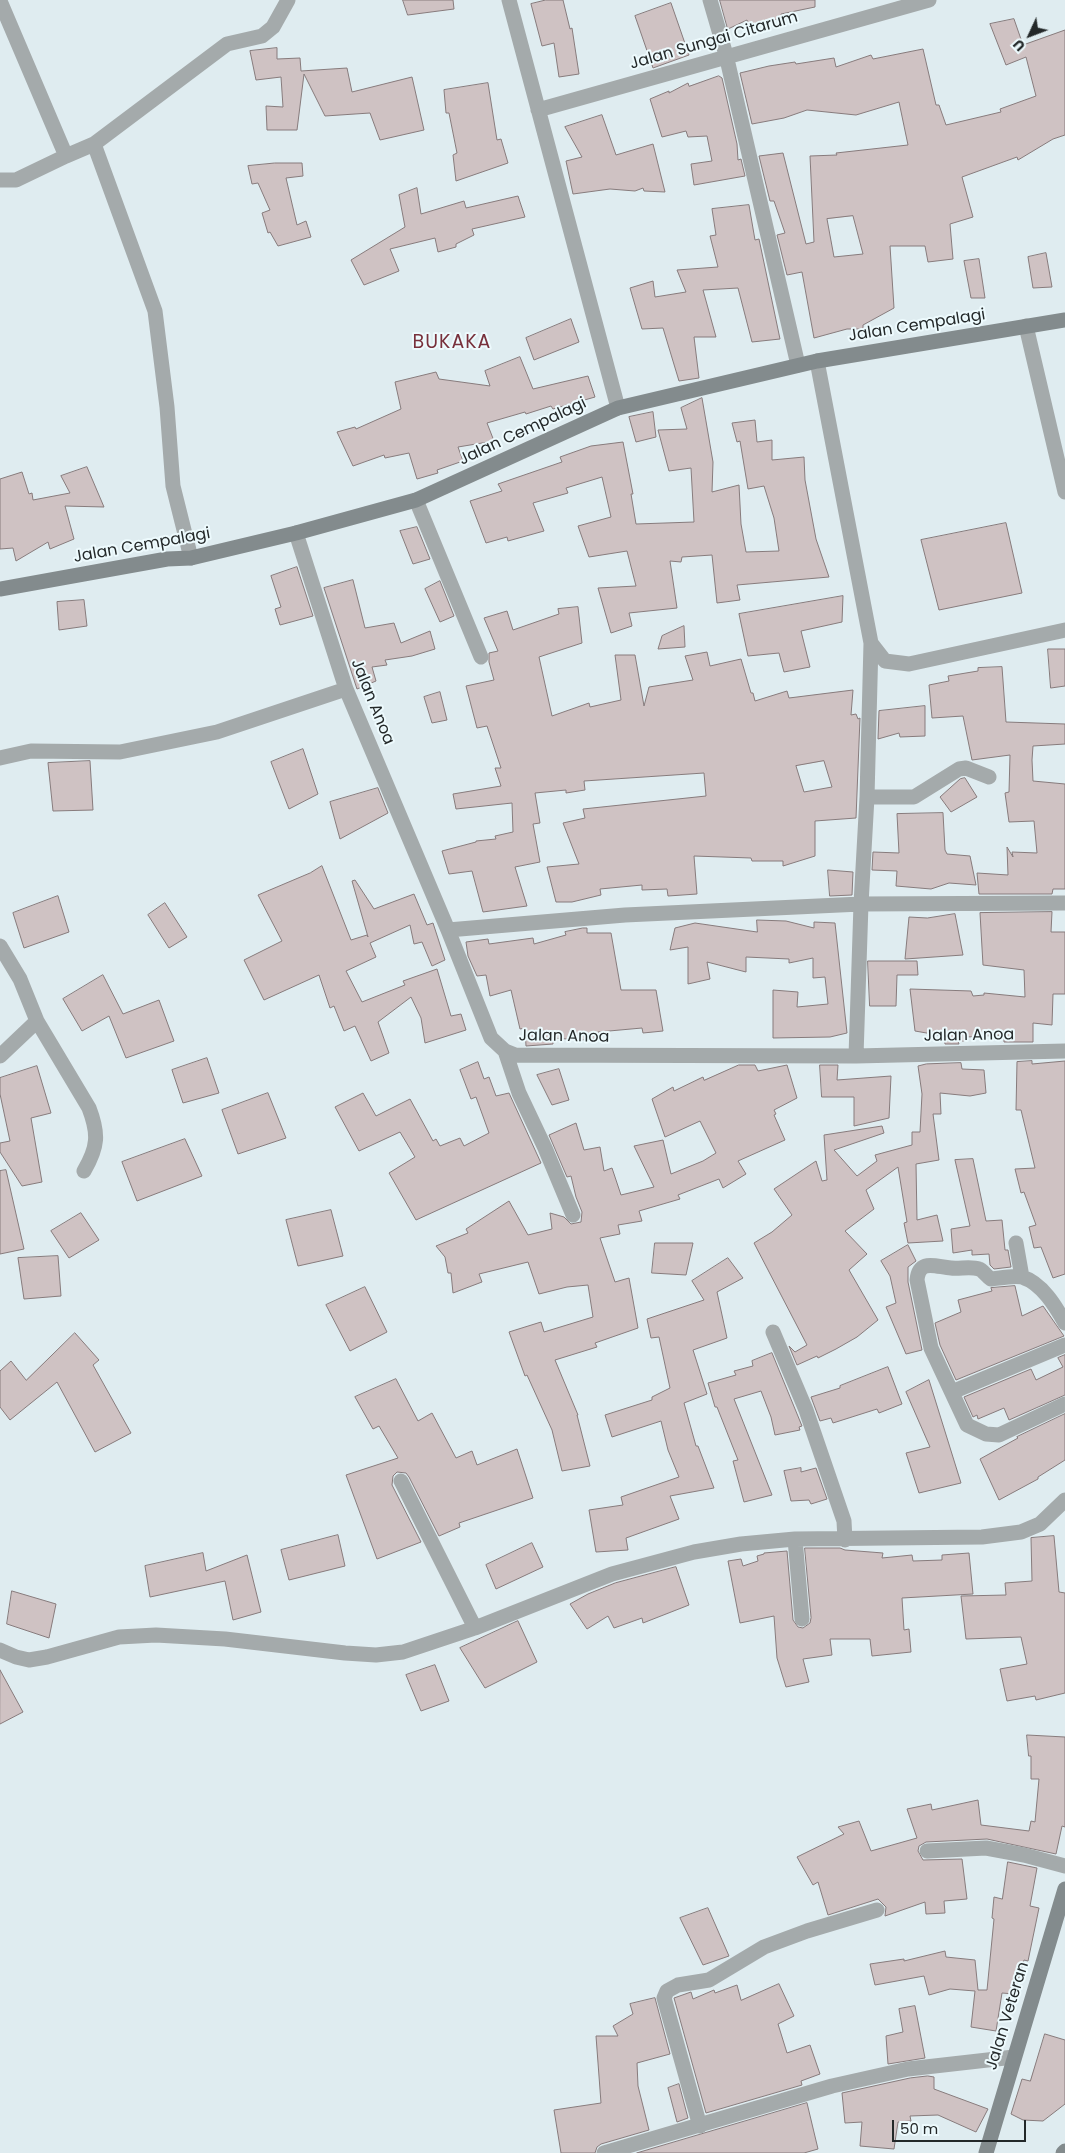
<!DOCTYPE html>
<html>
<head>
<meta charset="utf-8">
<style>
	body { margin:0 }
	#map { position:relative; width:1065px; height:2153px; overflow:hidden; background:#dfecf0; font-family:Poppins,sans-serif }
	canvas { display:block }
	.north { position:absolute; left:1005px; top:10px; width:50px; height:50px; -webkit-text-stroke:4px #edfafd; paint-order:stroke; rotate:227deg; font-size:14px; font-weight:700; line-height:20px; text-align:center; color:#232829 }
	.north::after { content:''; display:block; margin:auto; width:18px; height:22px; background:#232829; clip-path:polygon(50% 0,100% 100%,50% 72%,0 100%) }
	.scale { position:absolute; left:892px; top:2120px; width:134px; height:22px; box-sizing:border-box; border:2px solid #232829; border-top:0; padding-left:6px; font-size:15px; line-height:18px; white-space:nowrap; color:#232829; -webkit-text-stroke:4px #edfafd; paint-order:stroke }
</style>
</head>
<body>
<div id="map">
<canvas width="1065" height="2153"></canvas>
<div class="north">U</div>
<div class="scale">50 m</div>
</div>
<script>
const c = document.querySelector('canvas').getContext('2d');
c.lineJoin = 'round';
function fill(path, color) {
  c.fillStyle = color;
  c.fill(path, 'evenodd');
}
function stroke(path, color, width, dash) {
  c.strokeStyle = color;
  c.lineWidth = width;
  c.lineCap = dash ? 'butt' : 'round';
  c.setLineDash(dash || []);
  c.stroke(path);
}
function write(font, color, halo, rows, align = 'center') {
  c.font = font + ' Poppins,sans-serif';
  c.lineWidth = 4;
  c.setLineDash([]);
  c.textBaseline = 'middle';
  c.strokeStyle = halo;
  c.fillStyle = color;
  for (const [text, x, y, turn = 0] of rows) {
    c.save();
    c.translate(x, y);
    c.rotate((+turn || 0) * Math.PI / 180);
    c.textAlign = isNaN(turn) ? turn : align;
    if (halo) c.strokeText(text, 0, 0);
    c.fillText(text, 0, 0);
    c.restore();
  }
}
const building = new Path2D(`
	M403 0H453L454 9 408 15Z
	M546 0H563L570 29 572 28 579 74 559 77 554 43 542 46 531 4Z
	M720 0H815V7L781 14 782 18 749 25 747 20 728 29Z
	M671 3 689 55 653 68 635 16Z
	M1014 19 1023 45 1065 30V135L1053 139 1018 160 1017 157 962 177 973 217 950 224 953 259 928 262 925 246H890L894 308 863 325V329H847L814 338 802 272 787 275 777 235 785 233 774 201H770L759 156 783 153 806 244 814 242 810 156 837 155 836 153 908 145 899 102 856 115 807 110 784 118 752 124 740 73 769 66 795 62 796 64 834 58 836 67 871 55 873 59 923 49 936 105H939L946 125 1001 112 1000 109 1036 96 1026 57 1006 65 990 24ZM853 216 863 254 834 257 827 219Z
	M277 48V59L300 58 301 71 347 68 352 92 412 77 424 130 380 140 370 113 325 116 304 74 297 130H267L266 106 283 107 281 77 256 80 250 51Z
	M719 76 722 78 737 144 738 160 741 159 745 176 694 185 691 164 712 161 707 136 688 137 686 131 662 137 650 99 669 91V93L688 83 689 86Z
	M488 83 497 140 501 139 508 163 456 181 453 155 457 153 449 113H446L444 90Z
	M602 115 616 155 653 144 665 192 644 191 643 188 635 191 610 189 573 194 566 161 582 157 565 127Z
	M275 163H302L303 176 286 178 297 225 306 221 311 237 278 246 270 232 268 233 262 213 270 210 258 183 252 184 248 166Z
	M417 188 421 214 464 201 466 208 518 196 525 217 472 229 474 235 456 244V247L438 252 435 238 390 249 399 271 364 285 351 260 405 227 399 195Z
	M749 205 755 240 759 239 780 339 752 342 738 288 703 290 716 337H694L699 378 679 381 663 328 642 329 630 288 653 281 655 297 686 292 677 270 718 267 710 236 716 235 712 209Z
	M1046 253 1052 287 1033 288 1028 257Z
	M979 259 985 298H971L964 261Z
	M571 319 579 342 534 360 526 338Z
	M520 357 533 389 588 376 595 397 553 409 551 406 526 414 525 412 487 423 494 441 458 447 463 461 437 470 438 473 417 479 409 453 385 458 384 455 353 466 337 432 355 427 356 429 401 409 395 382 436 372 439 379 490 386 485 371Z
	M702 398 713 462 712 492 739 485 741 524 746 552 779 551 774 518 764 486 748 489 740 441 737 442 732 423 755 420 757 442 772 440V460L804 457 805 480 816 539 829 577 737 585 740 600 717 603 712 555 682 557 681 562 670 561 677 608 629 613 632 626 611 633 598 588 636 586 627 551 589 557 578 526 611 517 602 477 566 488 568 493 533 503 544 531 508 541 507 537 486 543 470 501 502 491 498 484 562 462 560 457 591 446 623 442 633 494H631L636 524 694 522 691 468 669 471 658 430 687 429 681 408Z
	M653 412 656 437 636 442 629 417Z
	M87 467 104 507 65 506 74 539 50 549 48 542 16 561 13 548 0 549V479L22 472 29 494 32 493 33 500 70 493 61 476Z
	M1006 523 1022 593 939 610 921 540Z
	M417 527 430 559 413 564 400 531Z
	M297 567 313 616 280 625 275 609 281 607 271 576Z
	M353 580 365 628 394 623 401 643 430 631 435 649 412 656 385 660 387 665 372 667 376 681 357 689 324 588Z
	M440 581 454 616 440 622 425 589Z
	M843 596 842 622 801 631 810 667 784 672 779 653 748 656 739 614Z
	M84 600 87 626 59 630 57 602Z
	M578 607 582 643 539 657 552 716 589 703 590 707 621 700 615 655H635L644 706 649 687 693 680 685 656 707 652 710 666 741 659 751 693H753L755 701 787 691 789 698 853 690 851 715 856 714 858 719 860 718 856 818 815 821V856L783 866V861H752L751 858 694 856 697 894 668 896 667 889 642 890V885L600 889 601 895 572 902H556L547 867 579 864 563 823 585 818 583 809 706 796 704 773 584 781 585 790 566 793V790L535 793 540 823 533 824 540 862 515 867 527 906 483 912 472 871 449 874 442 851 476 842V841L496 839 495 836 513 832 512 803 456 809 453 794 501 786 495 768H501L487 726 477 728 466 686 494 680 489 662V653L498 651 484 618 507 611 513 630 559 614 558 609ZM824 761 832 787 804 792 796 766Z
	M684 626 685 647 658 649 662 636Z
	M1048 649H1065V686L1051 688Z
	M1002 667 1006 722 1065 724V744L1033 746 1032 760 1033 781 1065 784V889H1053L1052 894H979L977 873 1008 875 1007 847 1013 857 1012 852 1037 853 1034 821 1009 822 1005 793 1009 792 1010 755 972 760 963 716 932 718 929 685 949 681 948 676 978 671V668Z
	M440 692 447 720 432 723 424 697Z
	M925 706V736L900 737 899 733 878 739 879 711Z
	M303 749 318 794 289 809 271 762Z
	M90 761 93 810 53 811 48 763Z
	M965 778 977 797 951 812 940 797 960 779Z
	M378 788 388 813 340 839 330 802Z
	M943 813 945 850 947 854 970 856 976 885 949 883 931 889 896 886 897 871 872 870 873 852 899 853 897 814Z
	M322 866 351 940 367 935 368 937 352 881 355 880 374 909 414 894 427 925 433 923 445 960 432 966 422 942 414 944 410 925 370 943 376 957 346 971 362 1002 405 985 403 981 437 969 451 1016 461 1014 466 1030 425 1043 421 1018 411 997 378 1022 389 1053 371 1061 355 1026 344 1031 334 1006 330 1008 319 975 264 1000 244 960 282 941 258 895 310 873Z
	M828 870 853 872 852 895 830 896Z
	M58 896 69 932 24 948 13 913Z
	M165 903 187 937 169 948 148 915Z
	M1052 912 1051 932H1065V994H1053L1052 1025 1033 1023V1042H1004V1035L967 1037 966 1041H958L959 1044H945L944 1036 915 1031 910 989 971 991 973 996 984 995V993L1025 997 1024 970 983 965 980 913Z
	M955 914 963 955 905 959 909 917 927 918Z
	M757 920 786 921 814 928V922L835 923 847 1033 830 1037 773 1038V990L798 992 797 1007 828 1004 825 977 813 978V958L789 963V959L746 957V972L707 962 710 979 688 984V947L670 950 675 928 695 923 757 932Z
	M583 928H587V933H611L621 990H656L663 1031 643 1033 642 1028 598 1032V1038L582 1040 553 1038V1044L526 1046 525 1028 520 1029 511 990 490 996 486 975 477 976 468 956 466 942 488 939 489 944 533 938 534 944 566 935 565 932Z
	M868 961H917L918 975H897L896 1006H870Z
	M103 975 123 1014 159 1000 174 1041 126 1058 109 1016 82 1031 63 999Z
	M207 1058 219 1093 183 1103 172 1070Z
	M1032 1061V1064L1065 1061V1274L1053 1278 1041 1247 1034 1248 1029 1227 1036 1225 1024 1192 1021 1193 1015 1169 1035 1168 1021 1110H1016L1017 1062Z
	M478 1062 484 1079 489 1077 496 1096 509 1093 541 1163 416 1220 389 1173 415 1157 400 1132 359 1151 335 1107 363 1093 376 1116 410 1099 433 1141 436 1139 440 1146 460 1138 464 1146 489 1133 476 1097 471 1099 460 1070Z
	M961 1063 962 1069 984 1070 986 1093 970 1096 940 1093 941 1114H933L939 1160 916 1164 917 1220 937 1215 943 1241 908 1243 904 1223 907 1222 898 1167 866 1190 874 1209 845 1231 867 1254 849 1270 878 1320 857 1337 836 1349 818 1358 817 1356 797 1365 789 1346 795 1352 807 1345 754 1243 772 1232 792 1215 774 1189 816 1161 822 1181 827 1180 824 1135 882 1126 884 1133 834 1150 857 1176 877 1161 875 1155 912 1145V1132H920L922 1094 918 1066 926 1064Z
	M739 1065H755L758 1071 787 1065 797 1098 774 1110 776 1114 774 1115 785 1140 738 1161 746 1174 723 1188 719 1179 678 1195 680 1199 639 1211 642 1221 618 1225 620 1234 600 1238 615 1282 629 1278 638 1328 595 1343 597 1347 555 1360 578 1415H577L590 1466 562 1471 552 1430 527 1375 525 1376 509 1332 541 1322 544 1332 593 1317 588 1285 567 1287 539 1294 528 1262 479 1274 482 1282 453 1293 451 1273H448L445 1257 436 1246 468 1233 466 1229 509 1201 528 1235 552 1229 550 1213 564 1217 571 1224 581 1222 582 1212 576 1197 571 1176 567 1177 549 1135 576 1123 584 1150 600 1147 604 1171 612 1168 621 1195 654 1187 634 1146 663 1140 671 1174 703 1161 716 1153 700 1121 665 1137 652 1099 673 1087 674 1091 703 1077 704 1080Z
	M820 1065H838L837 1080 891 1076 889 1118 854 1126V1097H822Z
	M37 1066 51 1113 31 1118 42 1182 22 1186 0 1152V1143L10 1141 0 1094V1078Z
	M559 1069 569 1100 552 1105 537 1075Z
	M268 1093 286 1138 238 1154 222 1110Z
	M185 1139 202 1176 137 1201 122 1162Z
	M973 1159 986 1221 1002 1220 1005 1250H1008L1011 1267 994 1269 990 1265 989 1254 972 1255V1250L953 1253 951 1229 970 1226 955 1160Z
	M6 1170 24 1249 0 1254V1171Z
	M331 1210 343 1256 298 1266 286 1220Z
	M81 1213 99 1240 69 1258 51 1231Z
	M655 1243H693L686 1275 652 1273Z
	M908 1245 916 1261 908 1267V1282L922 1350 906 1354 886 1307 896 1303 890 1276 881 1261Z
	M58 1256 61 1296 24 1299 18 1258Z
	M728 1258 743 1278 717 1292 727 1338 693 1350 707 1394 684 1403 696 1446H698L714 1488 670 1496 679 1519 626 1538 628 1550 596 1552 589 1510 623 1505 621 1497 679 1477 668 1450 661 1421 612 1437 605 1415 652 1400V1397L670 1388 659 1337 651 1338 647 1319 704 1300 692 1281Z
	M1015 1286 1022 1316 1043 1306 1064 1336 956 1380 940 1345 935 1323 961 1312 958 1300 992 1291 991 1288Z
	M365 1287 387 1332 350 1351 326 1305Z
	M75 1333 99 1360 93 1365 131 1433 95 1452 57 1382 10 1420 0 1407V1371L11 1361 26 1380Z
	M772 1353 802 1426 799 1427 800 1430 775 1435 771 1417 761 1391 734 1399 772 1495 744 1502 733 1461 738 1460 717 1407H715L708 1383 736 1375 734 1371 753 1366 752 1361Z
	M1065 1355V1395L1009 1420 1004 1408 978 1419 977 1415 973 1417 964 1397 1031 1369 1036 1380 1063 1367 1058 1358Z
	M888 1367 902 1404 879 1413 877 1409 833 1423 831 1418 820 1421 811 1397 840 1388V1386Z
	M396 1379 418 1421 432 1413 456 1458 472 1451 477 1465 517 1449 533 1498 459 1523 460 1527 439 1536 409 1477 406 1473 397 1472 393 1476 392 1485 421 1542 377 1559 346 1475 398 1458 379 1426 373 1429 355 1397Z
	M929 1380 961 1483 919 1493 906 1453 930 1447 906 1392Z
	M1065 1414V1460L1038 1477V1479L999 1500 980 1459 1018 1438 1017 1437Z
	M801 1468V1472L816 1468 827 1499 811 1504 809 1500 791 1501 784 1471Z
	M338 1535 345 1566 289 1580 281 1550Z
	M1054 1536 1059 1592 1065 1593V1693L1036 1700 1035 1696 1007 1701 1000 1669 1027 1664 1021 1637 966 1639 961 1596 1006 1595 1005 1583 1032 1581 1031 1538Z
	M532 1543 543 1567 496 1589 486 1565Z
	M805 1548H840L845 1550 883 1553 882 1558 912 1555 913 1561 942 1560V1555L969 1553 973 1594 902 1598 904 1630 909 1629 911 1652 872 1656 870 1639H830L832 1655 803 1659 809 1682 786 1687 777 1658 774 1616 740 1623 728 1561 741 1559 743 1566 758 1561 757 1556 764 1554V1553L787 1551 793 1620 798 1627 803 1628 810 1623 811 1618Z
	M203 1553 206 1571 247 1555 261 1612 233 1620 225 1581 150 1597 145 1566Z
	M676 1567 689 1605 643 1623 642 1618 614 1628 608 1616 587 1629 570 1604 588 1594 615 1583Z
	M12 1591 56 1604 49 1638 7 1624Z
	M518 1621 537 1662 485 1688 460 1648Z
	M435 1665 449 1701 421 1711 406 1675Z
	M0 1670 23 1712 0 1724Z
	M1027 1735 1065 1737V1827L1062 1826 1056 1854 987 1839 926 1842 919 1846 918 1851 923 1860 962 1859 967 1899 944 1901 945 1913 926 1914 925 1902 885 1916 886 1907 878 1899 828 1915 818 1882 813 1885 797 1857 844 1834 838 1827 859 1821 871 1851 917 1838 907 1809 931 1804 932 1810 978 1800 981 1825 1029 1831 1031 1821 1035 1822 1039 1779H1031V1756H1029Z
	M1008 1862 1037 1868 1030 1906 1039 1908 1028 1961 1024 1960 1014 1994 1002 1993 996 2031 971 2027 975 1991 950 1989 929 1995 924 1976 875 1985 870 1964 904 1959V1961L945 1951 946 1957 975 1960 978 1990H987L994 1919 992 1918 994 1897 1002 1899Z
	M708 1908 729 1956 703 1965 680 1918Z
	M779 1984 794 2016 778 2024 787 2053 810 2045 820 2074 801 2081 802 2085 706 2113 674 1998 691 1992 693 1999 714 1990 715 1993 737 1985 741 2000Z
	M655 1998 670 2054 637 2063 638 2086 649 2130 601 2144 597 2147 595 2153H561L554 2110 601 2103 596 2036H618L613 2026 633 2014 630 2004Z
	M915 2006 925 2058 888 2064 886 2036 903 2032 899 2009Z
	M1045 2034 1065 2040V2104L1043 2121 1023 2120 1011 2114 1022 2079 1030 2081Z
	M928 2076 934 2077V2089L988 2109 976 2132 938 2115 910 2116 911 2121 898 2122 894 2149 860 2146 862 2122 845 2123 842 2093 910 2078Z
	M679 2084 688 2118 677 2122 668 2088Z
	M807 2103 818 2149 804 2153H637Z`);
fill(building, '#cfc2c3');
stroke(building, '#877b7c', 1);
stroke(new Path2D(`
	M509 0 618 408
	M710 0 726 55 798 365
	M0 1 66 156 94 144
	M538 110 929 0
	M0 180H16L66 156
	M1026 326 1065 492
	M817 361 871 643 867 797 861 904 856 1056
	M416 500 481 657
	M296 533 346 689 448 930 491 1038 505 1051 515 1055 856 1056 1065 1051
	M191 558 173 486 167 407 155 311 94 144 227 44 262 36 273 27 288 0
	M871 643 885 661 909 664 1065 630
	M0 758 31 751 120 752 217 732 346 689
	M867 797H914L959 769 966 768 989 777
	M448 930 625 915 861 904 1065 903
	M0 946 20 979 37 1021 89 1108C99 1134 98 1147 84 1171
	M505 1051 519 1093 545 1148 573 1215
	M0 1056 37 1021
	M1016 1243 1022 1277
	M1065 1323C1056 1307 1042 1283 1022 1277 1014 1275 1000 1278 991 1279 986 1276 983 1270 979 1269 971 1266 960 1269 951 1268 936 1267 919 1258 917 1280L931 1348 967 1425 986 1434 999 1435 1065 1404
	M773 1332 806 1410 844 1521 845 1540
	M952 1392 1065 1345
	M401 1481 475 1628
	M795 1539 802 1619
	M0 1650 16 1657 29 1660 47 1657 119 1637 156 1635 225 1639 345 1653 376 1655 403 1652 475 1628 612 1574 694 1552 741 1544 795 1539 982 1537 1021 1532 1040 1524 1065 1500
	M927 1851 986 1848 1024 1855 1065 1866
	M700 2126 664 1998 667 1991 678 1985 709 1980 764 1947 807 1931 877 1910
	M604 2153 832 2086 908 2069 1014 2057`), '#a4aaab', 15);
stroke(new Path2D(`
	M0 589 167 559 191 558 296 533 416 500 618 408 817 361 1065 320
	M986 2153 1065 1889
	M1063 2153 1065 2151`), '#838b8d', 15);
write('16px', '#232829', '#edfafd', [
	["Jalan Sungai Citarum",714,41,-16],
	["Jalan Cempalagi",917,326,-9],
	["Jalan Cempalagi",523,432,-25],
	["Jalan Cempalagi",142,546,-10],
	["Jalan Anoa",372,702,68],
	["Jalan Anoa",969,1036,-1],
	["Jalan Anoa",564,1037,1],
	["Jalan Veteran",1008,2016,-73]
]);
c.letterSpacing = '1px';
write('19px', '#78313c', '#edfafd', [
	["BUKAKA",452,343]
]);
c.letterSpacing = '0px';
</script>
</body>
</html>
